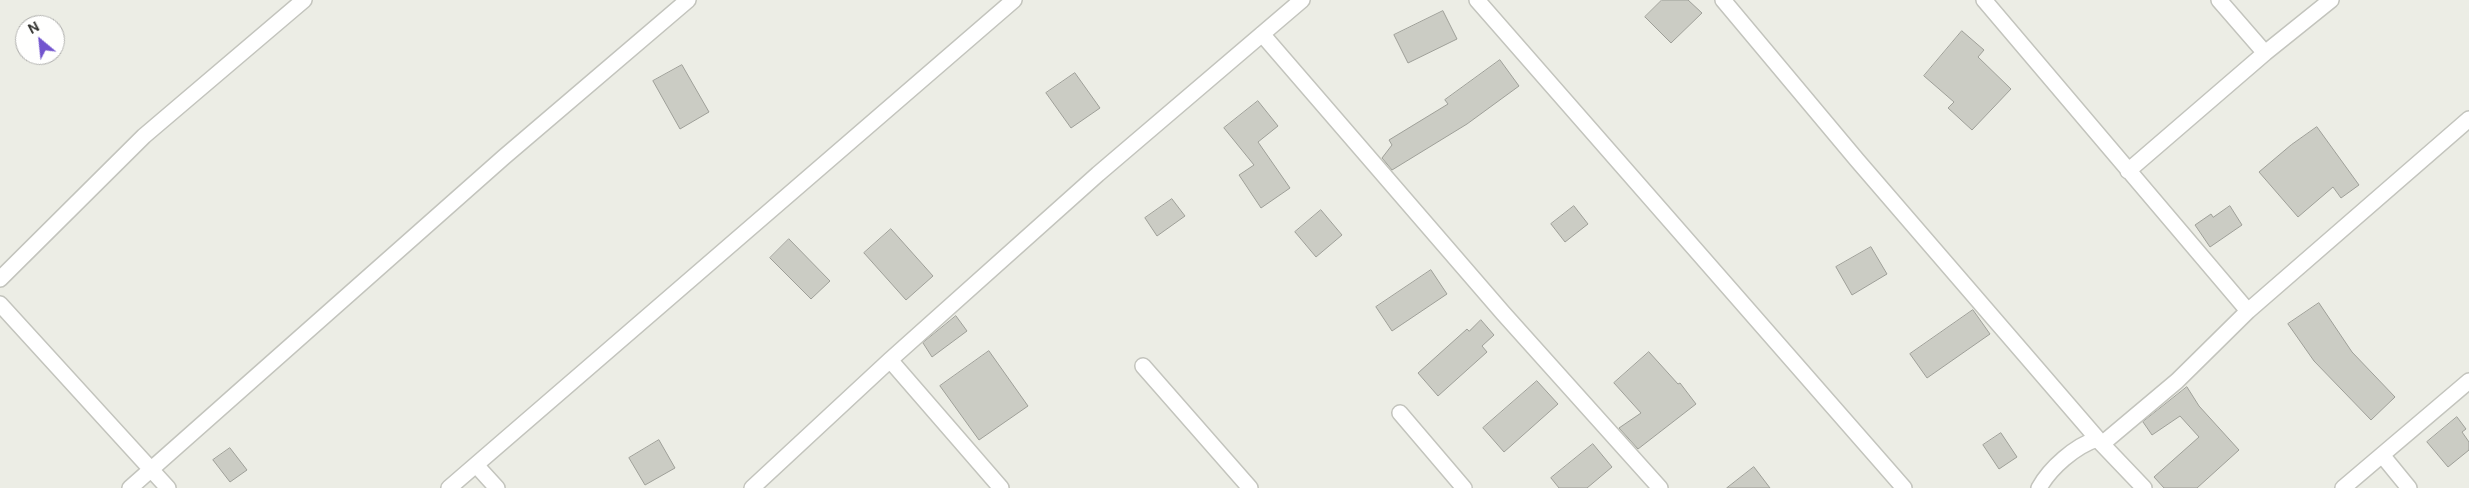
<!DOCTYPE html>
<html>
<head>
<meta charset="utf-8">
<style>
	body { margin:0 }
	#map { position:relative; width:2469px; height:488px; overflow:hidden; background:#ecede5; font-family:"DM Sans",sans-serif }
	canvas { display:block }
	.north { position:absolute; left:15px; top:15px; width:50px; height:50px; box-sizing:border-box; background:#fffffe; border:1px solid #adadab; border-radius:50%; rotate:332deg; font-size:14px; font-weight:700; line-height:20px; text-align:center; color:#32322f }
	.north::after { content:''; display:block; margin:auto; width:18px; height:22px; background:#7254ce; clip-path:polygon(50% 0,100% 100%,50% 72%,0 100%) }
</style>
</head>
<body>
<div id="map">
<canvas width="2469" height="488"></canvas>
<div class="north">N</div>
</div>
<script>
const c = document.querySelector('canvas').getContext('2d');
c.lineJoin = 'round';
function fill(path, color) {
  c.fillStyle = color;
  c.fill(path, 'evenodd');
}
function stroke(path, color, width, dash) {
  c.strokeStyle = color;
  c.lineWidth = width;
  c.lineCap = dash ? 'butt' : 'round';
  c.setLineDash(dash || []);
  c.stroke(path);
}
const building = new Path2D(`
	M1662 0H1688L1702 13 1671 43 1645 17Z
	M1443 11 1457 39 1408 63 1394 35Z
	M1962 31 1984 50 1978 57 2011 89 1972 130 1948 108 1954 102 1924 76Z
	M1500 60 1519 86 1467 124 1392 170 1382 158 1392 145 1389 140 1448 104 1445 100Z
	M682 65 709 112 680 129 653 81Z
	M1075 73 1100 108 1071 128 1046 93Z
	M1258 101 1278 126 1258 142 1290 188 1261 208 1239 175 1254 165 1224 128Z
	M2317 127 2359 185 2341 198 2333 187 2298 217 2259 172 2291 145Z
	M1172 199 1185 216 1157 236 1145 218Z
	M1574 206 1588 224 1565 242 1551 224Z
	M2230 206 2242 225 2210 247 2195 225 2211 214 2213 217Z
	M1321 210 1342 235 1316 257 1295 232Z
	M891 229 933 276 906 300 864 253Z
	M789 239 830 281 811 299 770 258Z
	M1871 247 1887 274 1852 295 1836 267Z
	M1431 270 1447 294 1392 331 1376 307Z
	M2319 303 2352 352 2395 397 2371 420 2314 361 2288 324Z
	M1973 310 1990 334 1927 378 1910 354Z
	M956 316 967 331 932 357 923 343Z
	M1481 320 1494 335 1482 346 1487 352 1438 396 1418 373 1467 329 1469 331Z
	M989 351 1028 406 979 440 940 386Z
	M1649 352 1678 384 1680 383 1696 404 1638 449 1619 428 1641 413 1614 383Z
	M1537 381 1558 404 1504 452 1483 428Z
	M2187 387 2199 406 2239 450 2197 488H2164L2154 477 2199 437 2180 416 2152 435 2143 422Z
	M2457 417 2466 429 2462 432 2469 442V450L2448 467 2427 442Z
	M2001 433 2017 457 1999 469 1983 445Z
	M659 440 675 468 645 485 629 458Z
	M1593 444 1612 467 1587 488H1559L1551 478Z
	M230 448 247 470 230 482 213 460Z
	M1754 467 1770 488H1727Z`);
fill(building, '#cbccc4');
stroke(building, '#9e9f98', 1);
const street = new Path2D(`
	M1477 0 1904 488
	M1723 0 1857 160 2102 444 2144 488
	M1984 0 2248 311
	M2219 0 2265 53
	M1262 34 1503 313 1660 488
	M2128 171 2265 53 2331 0
	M0 279 144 136 304 0
	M0 304 168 488
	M890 360 1001 488
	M1143 366 1250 488
	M1400 413 1464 488
	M2382 455 2409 488
	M476 465 497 488
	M130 488 504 157 688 0
	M449 488 1014 0
	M752 488 890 360 1098 174 1302 0
	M2039 488C2050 468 2075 446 2097 439L2102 444 2177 381 2248 311 2469 119
	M2343 488 2469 381`);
stroke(street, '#c3c4bd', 18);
stroke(street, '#fff', 15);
</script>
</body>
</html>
